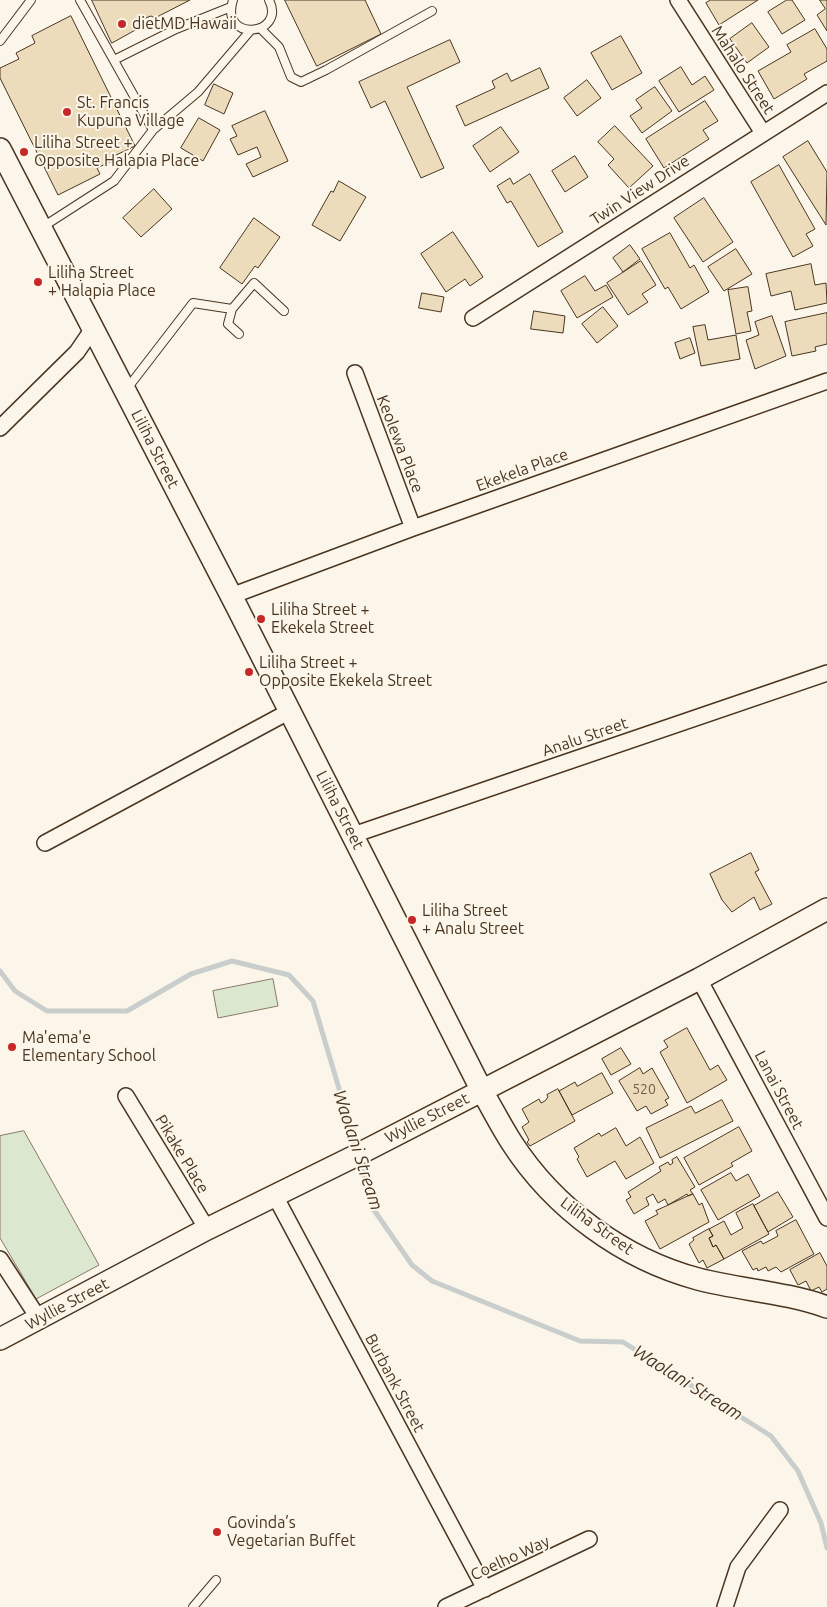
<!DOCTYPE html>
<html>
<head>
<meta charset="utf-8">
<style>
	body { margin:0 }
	canvas { display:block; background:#fbf6e9 }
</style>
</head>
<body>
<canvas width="827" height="1607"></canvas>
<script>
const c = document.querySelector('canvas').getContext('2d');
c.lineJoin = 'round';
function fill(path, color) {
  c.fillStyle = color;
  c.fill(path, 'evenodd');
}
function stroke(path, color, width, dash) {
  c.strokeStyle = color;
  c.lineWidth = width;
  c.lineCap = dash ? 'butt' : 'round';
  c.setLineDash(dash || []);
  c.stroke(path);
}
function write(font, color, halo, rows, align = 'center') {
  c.font = font + ' Ubuntu,sans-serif';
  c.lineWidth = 4;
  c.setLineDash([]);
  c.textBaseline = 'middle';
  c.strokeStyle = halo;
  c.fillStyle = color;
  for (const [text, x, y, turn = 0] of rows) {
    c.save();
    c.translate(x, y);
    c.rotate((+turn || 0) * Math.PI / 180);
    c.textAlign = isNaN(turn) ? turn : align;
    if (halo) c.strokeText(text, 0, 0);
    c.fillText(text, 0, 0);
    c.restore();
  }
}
const green = new Path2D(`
	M273 979 278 1006 218 1018 213 991Z
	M24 1131 99 1265 36 1299 0 1238V1136Z`);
fill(green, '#dce7d0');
stroke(green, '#887966', 1);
stroke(new Path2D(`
	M0 971 15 991 47 1011H127L191 974 232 961 289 975 313 1001 357 1149
	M360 1159 374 1210 412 1265 432 1281 580 1341 623 1342 771 1436 798 1471 821 1523 827 1548`), '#c9cecd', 5);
const building = new Path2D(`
	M92 0H190L155 18 151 16 140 20 139 28 112 43Z
	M285 0H365L381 34 317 66Z
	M711 0H758L719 25 706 3Z
	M787 0H792L805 20 782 34 768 12Z
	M820 0H827V31L817 15 825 9Z
	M71 16 135 146 110 158 112 161 97 168 100 174 58 195 0 78V68L19 59 16 53 35 43 32 36Z
	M752 23 769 47 747 63 730 39Z
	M815 29 827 49V61L804 74 807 79 774 99 758 71 791 52 787 45Z
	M621 36 642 73 612 90 591 53Z
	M450 40 460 62 407 87 444 168 421 178 385 101 371 108 359 82Z
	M681 67 692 85 705 76 714 90 679 112 659 81Z
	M540 68 549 88 465 126 456 106 495 88 492 81 507 73 511 81Z
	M587 80 601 98 577 116 564 98Z
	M214 84 233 93 224 114 205 105Z
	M655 87 672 111 642 133 630 116 642 108 636 100Z
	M705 101 718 121 703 130 709 139 664 168 646 139Z
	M265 111 288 161 253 177 246 164 261 157 257 147 238 155 230 139 237 136 232 126Z
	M199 118 220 130 203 161 181 148Z
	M615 126 653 166 629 188 608 165 614 159 598 142Z
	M501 127 519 152 490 172 473 146Z
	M808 141 827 172 826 225 783 157Z
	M575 156 588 177 565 192 552 171Z
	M779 165 815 229 806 234 813 246 793 257 751 182Z
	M530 174 563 232 538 247 511 201 507 203 497 186 510 178 513 184Z
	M339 181 366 197 340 241 312 225 331 191 333 192Z
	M154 189 172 209 141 237 123 218Z
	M704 198 733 242 703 262 674 218Z
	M254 218 280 237 258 268 255 266 242 284 220 268Z
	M453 232 483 277 470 286 465 279 446 292 421 254Z
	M670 233 690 268 694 265 709 292 681 309 668 287 665 289 642 249Z
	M630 245 640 259 623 272 613 258Z
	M736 249 752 274 724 291 708 267Z
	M641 261 656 285 642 294 648 302 628 315 607 283Z
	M811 264 815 285 826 283 827 303 795 310 791 291 771 296 766 274Z
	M585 276 595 291 606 285 613 297 577 318 561 291Z
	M748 287 752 311 747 312 751 331 736 334 728 290Z
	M422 293 444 297 441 312 419 308Z
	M603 307 618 326 597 343 582 324Z
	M534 311 565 316 563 333 531 329Z
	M827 313V344L815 347 816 351 792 356 785 322Z
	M772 316 786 356 755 369 746 340 759 335 755 322Z
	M705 325 708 340 736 335 740 359 701 366 693 327Z
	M690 338 695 353 680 359 675 343Z
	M751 853 759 870 755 872 772 904 760 910 754 897 732 912 722 900 710 874Z
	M687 1028 710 1070 718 1065 727 1080 687 1103 660 1052 668 1047 664 1041Z
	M621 1048 631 1064 611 1075 602 1059Z
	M640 1068 643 1074 652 1068 669 1098 665 1100 668 1105 651 1114 646 1106 637 1111 619 1081Z
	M602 1073 613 1093 572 1115 559 1091 575 1082 577 1086Z
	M558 1089 575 1121 530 1146 527 1142 529 1140 522 1127 529 1122 522 1109 539 1099 541 1103 545 1101 548 1097 547 1095Z
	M722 1100 733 1121 660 1158 646 1128 691 1106 695 1113Z
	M739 1127 752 1151 731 1163 733 1166 699 1185 684 1158Z
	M616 1128 626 1146 640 1137 654 1163 626 1179 615 1161 587 1177 577 1159 579 1157 574 1148 599 1133 601 1136Z
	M677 1157 695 1187 690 1190 693 1194 688 1196 687 1194 668 1205 665 1199 658 1203 653 1194 646 1198 649 1205 634 1214 626 1200 631 1197 628 1192 661 1171 659 1167 668 1162 670 1165 673 1163 672 1160Z
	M731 1173 736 1181 748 1174 760 1196 718 1220 701 1190Z
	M778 1192 793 1217 768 1232 754 1206Z
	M693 1194 699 1205 702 1203 709 1222 660 1249 645 1221 658 1214 656 1211Z
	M753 1204 769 1234 724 1259 716 1245 713 1247 709 1238 713 1236 709 1229 724 1221 731 1235 743 1228 736 1213Z
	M796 1220 814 1254 781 1272 776 1267 768 1271 766 1267 758 1271 757 1268 753 1270 742 1251 761 1241 763 1244 778 1236 776 1231Z
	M709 1229 713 1236 709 1238 713 1247 716 1245 724 1259 707 1268 703 1260 699 1263 689 1244 694 1240 693 1238Z
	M820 1253 827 1266V1289L822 1292 819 1287 811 1291 806 1281 798 1285 790 1270Z`);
fill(building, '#ecdcbc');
stroke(building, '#4a3520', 1);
const lane = new Path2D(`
	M233 0C219 43 287 36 269 0
	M261 29 279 47 291 77 301 82 326 70 432 11
	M0 41 31 0
	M114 60 176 29 231 7
	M153 130 198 92 250 31
	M41 228 114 181 153 130 80 0
	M232 309 228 324 239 334
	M126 390 193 303 232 309 254 283 284 311
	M193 1607 216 1580`);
const street = new Path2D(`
	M678 0 763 133
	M473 318 827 93
	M355 373 413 528
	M0 428 77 352 92 330
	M231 596 413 528 827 381
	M353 835 827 673
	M45 843 290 711
	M699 979 827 1218
	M126 1096 207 1229
	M274 1194 485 1589
	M0 1259 39 1319
	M446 1607 589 1539
	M725 1607 738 1567 780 1510`);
const secondary = new Path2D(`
	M0 149 237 607 482 1091C492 1108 501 1126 512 1143 554 1208 623 1259 698 1279 740 1290 785 1292 827 1307
	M0 1339 207 1229 351 1158 699 979 827 909`);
stroke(lane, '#4a3520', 10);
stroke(street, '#4a3520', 18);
stroke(secondary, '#4a3520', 24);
stroke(lane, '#fbf6e9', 8);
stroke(street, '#fbf6e9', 15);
stroke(secondary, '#fbf6e9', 21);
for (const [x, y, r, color] of [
	[122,24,5,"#c62828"],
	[67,112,5,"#c62828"],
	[24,152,5,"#c62828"],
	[38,282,5,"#c62828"],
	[261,619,5,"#c62828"],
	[249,672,5,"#c62828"],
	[412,920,5,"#c62828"],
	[12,1047,5,"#c62828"],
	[217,1532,5,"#c62828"]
]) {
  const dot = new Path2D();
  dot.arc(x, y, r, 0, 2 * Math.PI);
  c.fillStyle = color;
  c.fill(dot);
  stroke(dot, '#fbf6e9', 2);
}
write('14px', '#725f47', null, [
	["520",644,1089]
]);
write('16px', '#4a3520', '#fbf6e9', [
	["dietMD Hawaii",132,24],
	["St. Francis",77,103],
	["Kupuna Village",77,121],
	["Liliha Street +",34,143],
	["Opposite Halapia Place",34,161],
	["Liliha Street",48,273],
	["+ Halapia Place",48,291],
	["Liliha Street +",271,610],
	["Ekekela Street",271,628],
	["Liliha Street +",259,663],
	["Opposite Ekekela Street",259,681],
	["Liliha Street",422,911],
	["+ Analu Street",422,929],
	["Ma'ema'e",22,1038],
	["Elementary School",22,1056],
	["Govinda’s",227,1523],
	["Vegetarian Buffet",227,1541]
], 'left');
write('16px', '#4a3520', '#fbf6e9', [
	["Mahalo Street",743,70,57],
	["Twin View Drive",640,190,-33],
	["Keolewa Place",400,444,69],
	["Liliha Street",155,449,63],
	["Ekekela Place",522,470,-20],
	["Analu Street",585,737,-19],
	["Liliha Street",340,810,63],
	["Lanai Street",779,1090,62],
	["Wyllie Street",427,1118,-27],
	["Pikake Place",182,1154,59],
	["Liliha Street",597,1226,36],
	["Wyllie Street",67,1304,-28],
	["Burbank Street",395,1383,62],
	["Coelho Way",510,1558,-25]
]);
write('italic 18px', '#4a3520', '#fbf6e9', [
	["Waolani Stream",358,1150,72],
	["Waolani Stream",688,1383,32]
]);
</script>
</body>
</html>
